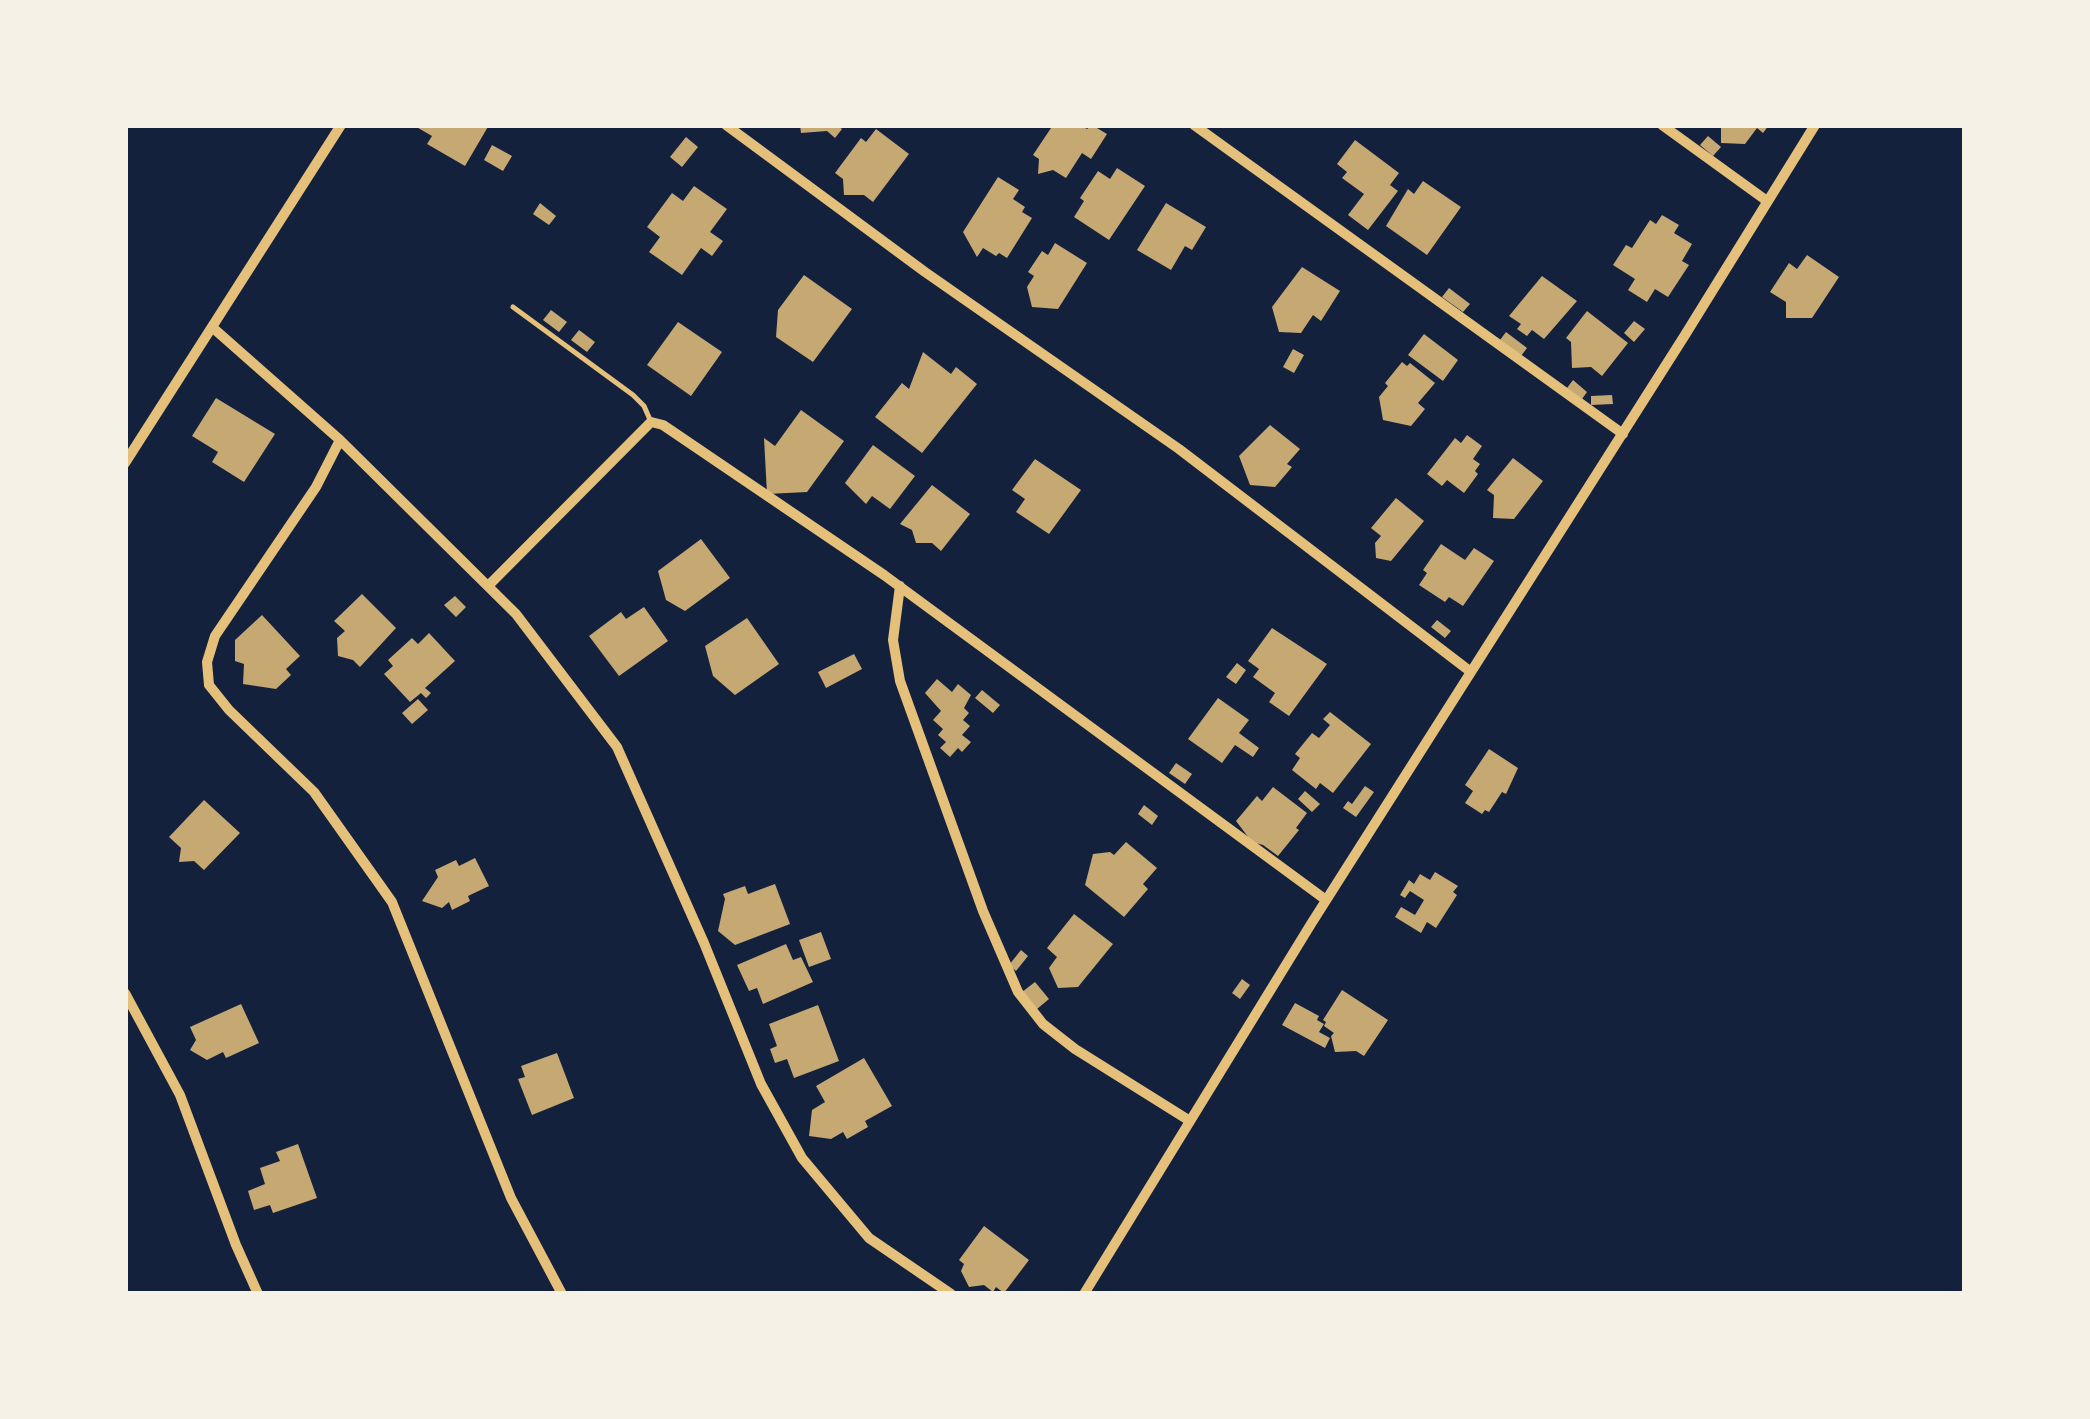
<!DOCTYPE html>
<html>
<head>
<meta charset="utf-8">
<style>
	body { margin:0 }
	#map { position:relative; width:2090px; height:1419px; overflow:hidden; background:#14213d; font-family:"Fira Sans Condensed",sans-serif }
	canvas { display:block }
	.frame { position:absolute; inset:0; border:128px solid #f6f1e7; pointer-events:none }
</style>
</head>
<body>
<div id="map">
<canvas width="2090" height="1419"></canvas>
<div class="frame"></div>
</div>
<script>
const c = document.querySelector('canvas').getContext('2d');
c.lineJoin = 'round';
function fill(path, color) {
  c.fillStyle = color;
  c.fill(path, 'evenodd');
}
function stroke(path, color, width, dash) {
  c.strokeStyle = color;
  c.lineWidth = width;
  c.lineCap = dash ? 'butt' : 'round';
  c.setLineDash(dash || []);
  c.stroke(path);
}
fill(new Path2D(`
	M413 125H489L465 166 427 144 432 136Z
	M800 125H836L842 129 835 138 827 131 801 133Z
	M1053 125H1080L1087 129 1092 125 1107 134 1091 159 1082 153 1066 178 1053 170 1038 174 1039 159 1033 155Z
	M1721 125H1769L1763 133 1757 128 1745 144 1721 143Z
	M876 129 909 154 873 202 864 195H844L843 179 835 173 861 138 866 142Z
	M1708 136 1721 147 1713 156 1700 145Z
	M686 137 698 147 682 167 670 157Z
	M1355 140 1399 173 1390 185 1398 191 1368 230 1348 215 1364 194 1342 178 1347 172 1337 164Z
	M492 145 512 156 503 171 484 160Z
	M1117 168 1145 186 1109 240 1074 217 1084 201 1080 198 1098 171 1110 179Z
	M998 177 1019 190 1013 199 1025 207 1022 212 1032 218 1007 258 999 253 996 256 983 248 977 257 963 232Z
	M1423 181 1461 207 1427 255 1386 226 1408 189 1414 194Z
	M694 186 727 209 710 232 723 241 712 256 701 248 682 275 649 252 660 237 647 227 672 193 683 201Z
	M540 203 556 216 549 225 533 214Z
	M1166 203 1206 227 1192 250 1185 246 1171 270 1137 250Z
	M1662 215 1679 225 1674 233 1692 244 1682 261 1689 265 1668 297 1655 289 1647 302 1628 290 1635 279 1613 265 1626 245 1632 248 1650 220 1656 224Z
	M1055 243 1087 263 1058 309 1032 307 1027 287 1034 276 1028 272 1042 251 1048 255Z
	M1807 255 1839 277 1812 318H1786V302L1770 292 1789 263 1797 269Z
	M1302 267 1340 291 1321 321 1313 315 1301 333 1279 332 1272 307Z
	M804 275 852 309 813 362 776 337 778 310Z
	M1542 276 1577 301 1544 339 1532 330 1527 336 1517 329 1521 324 1509 316Z
	M1449 288 1470 304 1463 312 1442 297Z
	M551 310 567 322 559 332 543 320Z
	M1587 311 1628 343 1602 376 1591 367 1572 368 1571 342 1566 338Z
	M1634 321 1645 329 1634 342 1624 333Z
	M678 322 722 352 691 396 647 365Z
	M579 330 595 342 587 352 571 340Z
	M1506 332 1527 348 1521 356 1500 340Z
	M1424 334 1458 360 1443 381 1408 355Z
	M1293 349 1304 355 1294 373 1283 367Z
	M923 352 951 374 956 367 977 384 922 453 875 417 902 383 909 389Z
	M1402 362 1407 366 1410 363 1435 383 1418 403 1425 409 1411 426 1383 420 1379 397 1388 386 1385 383Z
	M1573 380 1587 392 1582 399 1567 388Z
	M1612 395 1613 404 1591 405V396Z
	M216 398 275 434 244 482 212 462 218 452 192 436Z
	M801 410 844 441 807 492 767 494 764 438 775 446Z
	M1270 425 1300 449 1287 464 1292 467 1275 487 1250 485 1239 456Z
	M1467 435 1482 446 1473 459 1480 464 1475 471 1478 474 1464 493 1447 480 1442 486 1427 474 1455 438 1461 443Z
	M873 445 915 476 890 509 872 496 866 504 845 483Z
	M1513 458 1543 481 1514 519 1493 518 1494 495 1487 490Z
	M1035 459 1081 490 1049 534 1016 512 1025 499 1012 490Z
	M932 485 970 514 941 551 932 543H916L912 530 900 524Z
	M1396 498 1424 521 1391 561 1376 558 1375 543 1381 536 1371 528Z
	M701 539 730 578 685 611 666 600 658 571Z
	M1441 544 1465 560 1474 548 1494 561 1463 606 1449 597 1445 602 1419 585 1427 573 1423 570Z
	M362 594 396 628 360 667 353 660 338 656 337 638 345 631 334 621Z
	M455 596 466 607 456 617 444 605Z
	M644 607 668 641 619 676 589 636 621 612 626 619Z
	M262 615 300 656 286 669 291 675 276 689 243 684 244 664 235 661V640Z
	M747 618 779 664 735 695 713 676 705 646Z
	M1437 620 1451 631 1445 638 1431 627Z
	M1272 628 1327 664 1289 716 1269 702 1275 693 1253 677 1259 669 1248 661Z
	M429 633 455 661 425 688 431 693 426 698 421 693 410 702 384 674 393 666 388 660 412 638 418 644Z
	M854 654 862 669 826 688 818 672Z
	M1237 663 1246 670 1236 684 1226 677Z
	M937 679 952 692 958 684 971 695 964 708 969 713 963 720 970 726 962 735 971 742 962 752 958 748 950 757 940 748 946 742 938 735 943 729 933 720 941 711 925 693Z
	M982 690 1000 705 993 713 975 698Z
	M1218 698 1249 720 1239 733 1259 748 1253 757 1235 745 1222 763 1188 739Z
	M418 699 428 710 412 724 402 713Z
	M1330 712 1371 744 1333 793 1320 783 1316 789 1292 770 1300 758 1295 754 1312 733 1319 738 1330 725 1323 719Z
	M1489 749 1518 768 1506 794 1502 792 1489 812 1485 810 1482 814 1465 803 1473 791 1465 785Z
	M1176 763 1192 774 1185 784 1169 773Z
	M1365 786 1374 792 1356 817 1343 808 1348 801 1352 804Z
	M1273 787 1307 813 1296 828 1299 830 1278 856 1263 845 1252 842 1236 821 1257 796 1262 801Z
	M1305 791 1320 804 1312 812 1298 799Z
	M204 800 240 833 204 870 194 861 179 862 181 848 169 837Z
	M1144 805 1158 816 1152 825 1138 814Z
	M1126 842 1157 868 1143 884 1148 889 1124 917 1085 885 1093 854 1110 852 1114 855Z
	M475 858 489 886 468 896 470 901 452 910 449 902 442 908 422 901 438 877 435 870 456 860 459 866Z
	M1435 872 1458 886 1453 892 1457 895 1436 928 1427 922 1421 933 1395 917 1401 907 1415 915 1424 900 1410 891 1405 898 1400 895 1409 880 1414 884 1420 874 1430 880Z
	M775 884 790 924 735 945 718 931 725 899 723 894 745 886 748 894Z
	M1074 914 1113 944 1078 987 1058 988 1049 968 1057 957 1047 948Z
	M821 932 831 959 809 967 799 940Z
	M786 944 793 960 801 957 813 982 763 1004 757 988 749 991 737 965Z
	M1021 950 1028 956 1016 971 1009 965Z
	M1242 979 1250 985 1240 999 1232 993Z
	M1035 982 1049 999 1037 1009 1022 992Z
	M1342 990 1388 1020 1364 1056 1356 1051 1335 1052 1331 1036 1334 1033 1324 1026 1326 1022 1323 1020Z
	M1295 1003 1319 1016 1317 1020 1324 1024 1319 1032 1330 1038 1325 1048 1282 1025Z
	M241 1004 259 1043 226 1058 223 1052 207 1060 190 1050 196 1040 190 1027Z
	M818 1005 839 1061 794 1078 787 1059 775 1063 770 1049 777 1046 769 1024Z
	M557 1053 574 1098 532 1115 518 1079 525 1077 521 1066Z
	M864 1058 892 1106 865 1121 868 1127 847 1139 843 1132 831 1139 809 1136 812 1110 825 1102 816 1086Z
	M298 1144 317 1198 273 1213 270 1205 254 1210 248 1191 265 1184 260 1168 280 1161 276 1152Z
	M984 1226 1029 1260 1004 1293 996 1287 993 1292 984 1285 969 1287 961 1271 964 1264 959 1260Z`), '#c6a872');
stroke(new Path2D(`
	M513 307 633 395 644 406 651 422`), '#e5c07b', 5);
stroke(new Path2D(`
	M726 125 925 272 1179 449 1471 672
	M1194 125 1623 434
	M1662 125 1767 201
	M212 327 340 440 516 614 617 747 704 943 761 1084 802 1158 869 1238 951 1294
	M340 440 316 487 215 636 207 662 209 685 229 710 314 792 392 902 511 1198 562 1294
	M125 463 341 125
	M488 586 651 422 663 425 884 575 1326 900
	M900 586 893 640 900 681 983 911 1018 992 1043 1024 1075 1049 1190 1121
	M125 993 180 1095 236 1245 258 1294
	M1084 1294 1311 924 1685 335 1815 125`), '#e5c07b', 10);
</script>
</body>
</html>
